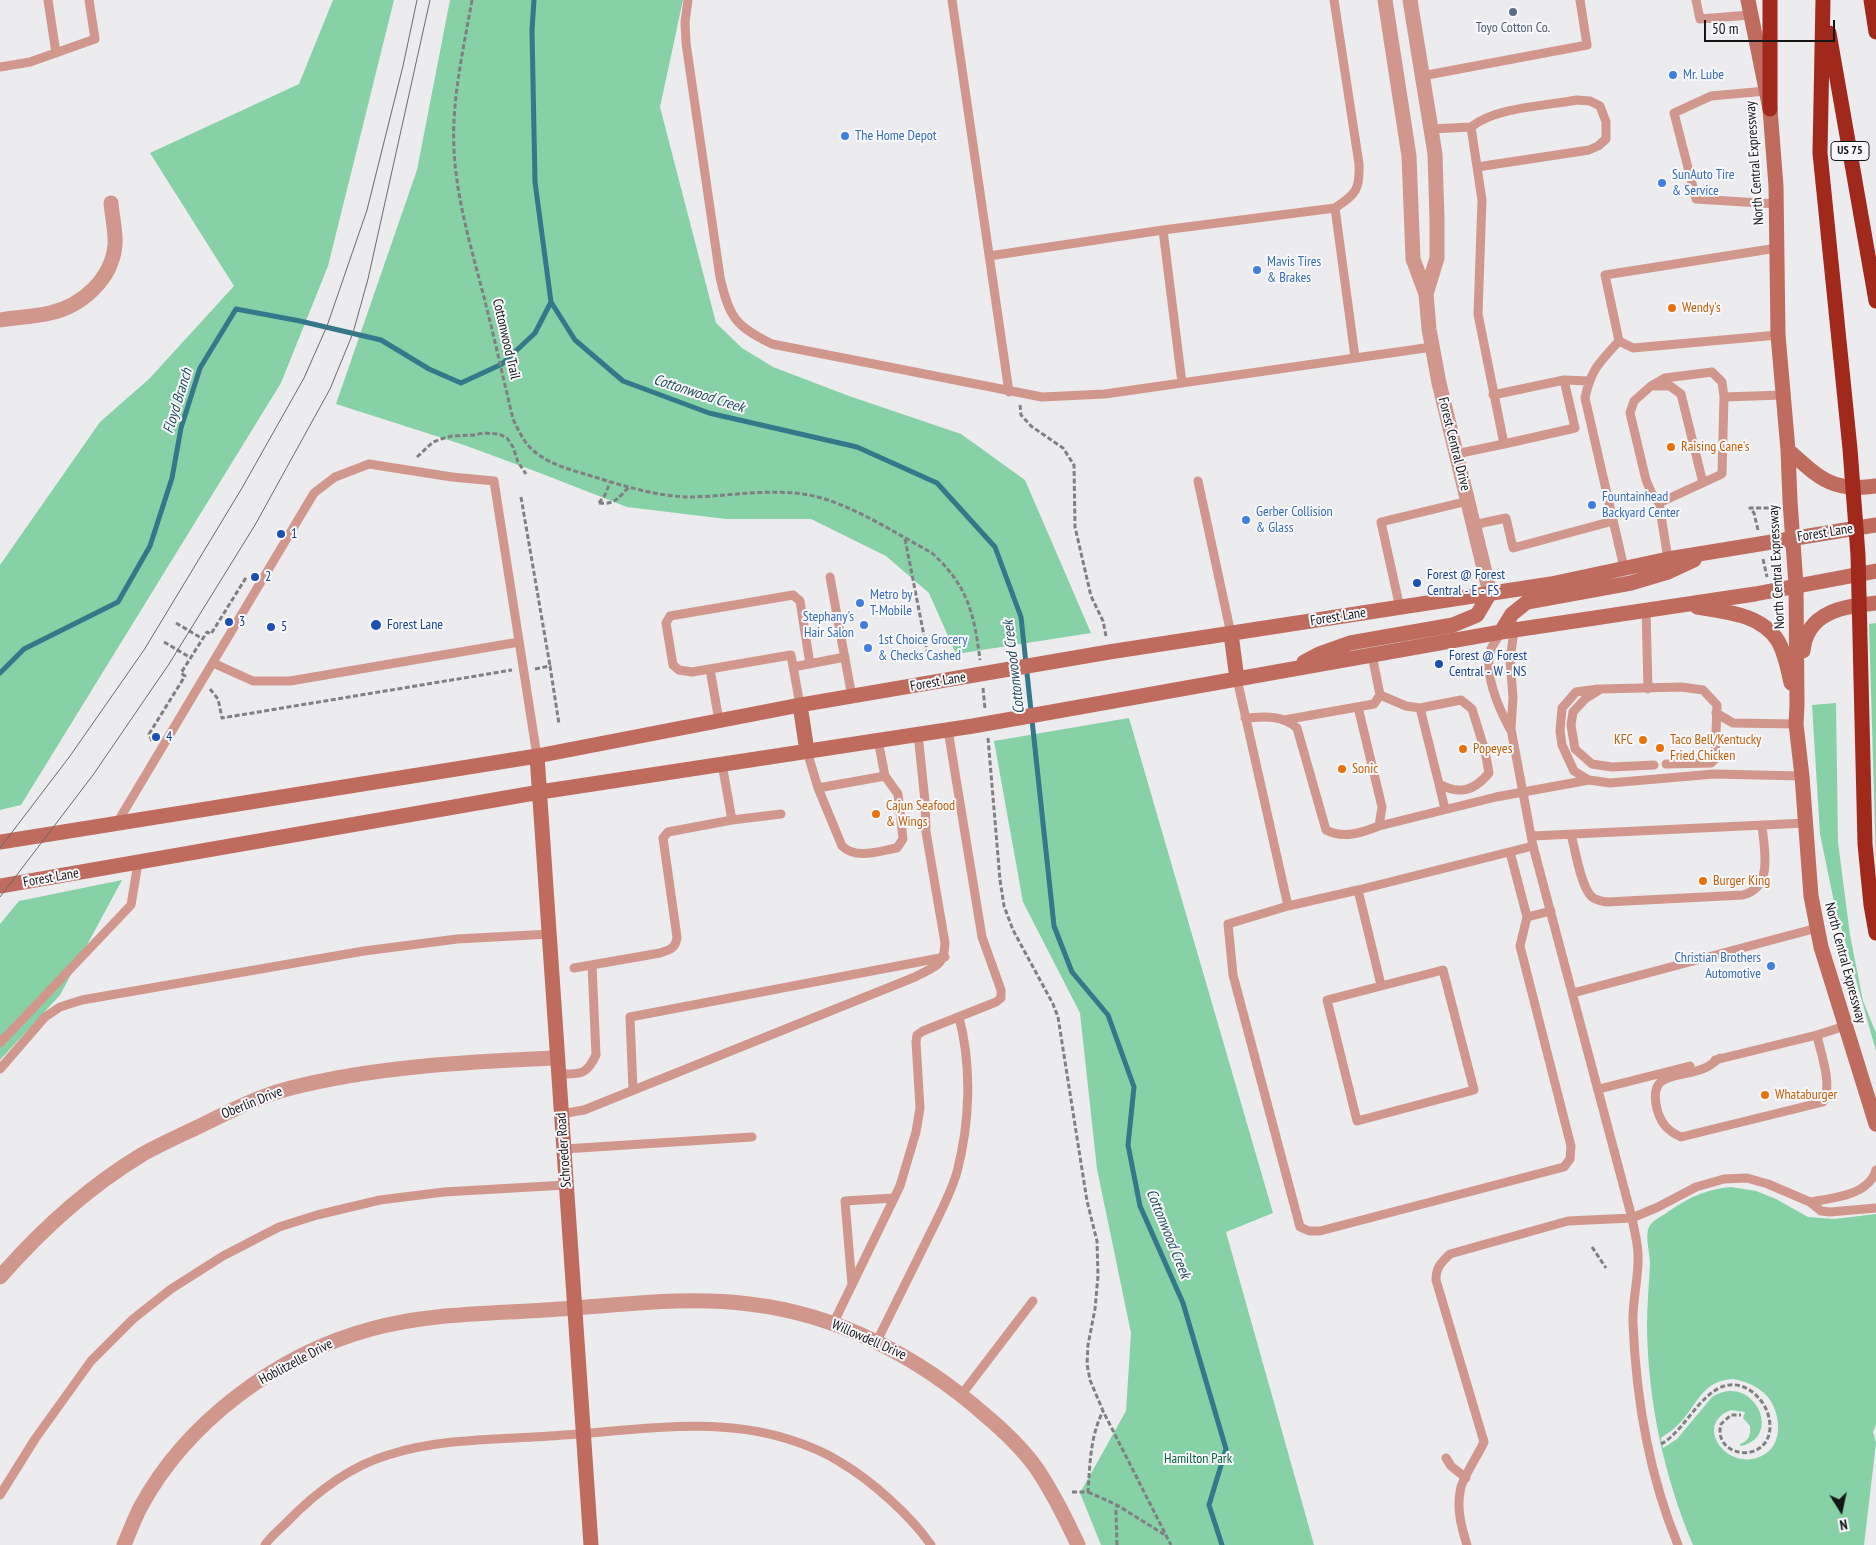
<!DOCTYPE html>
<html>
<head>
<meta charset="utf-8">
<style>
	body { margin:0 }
	#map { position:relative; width:1876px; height:1545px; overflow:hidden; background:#ecebee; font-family:"PT Sans Narrow",sans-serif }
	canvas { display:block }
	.north { position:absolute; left:1816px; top:1485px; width:50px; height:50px; -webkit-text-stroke:4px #f9f8fc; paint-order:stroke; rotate:170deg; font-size:14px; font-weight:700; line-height:20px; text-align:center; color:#161617 }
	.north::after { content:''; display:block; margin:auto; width:18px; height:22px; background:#161617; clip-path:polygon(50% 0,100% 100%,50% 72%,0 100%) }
	.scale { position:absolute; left:1704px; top:20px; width:131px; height:22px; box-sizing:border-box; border:2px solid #161617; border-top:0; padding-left:6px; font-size:15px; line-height:18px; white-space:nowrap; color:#161617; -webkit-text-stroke:4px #f9f8fc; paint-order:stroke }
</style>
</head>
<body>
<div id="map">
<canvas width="1876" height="1545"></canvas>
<div class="north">N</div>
<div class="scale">50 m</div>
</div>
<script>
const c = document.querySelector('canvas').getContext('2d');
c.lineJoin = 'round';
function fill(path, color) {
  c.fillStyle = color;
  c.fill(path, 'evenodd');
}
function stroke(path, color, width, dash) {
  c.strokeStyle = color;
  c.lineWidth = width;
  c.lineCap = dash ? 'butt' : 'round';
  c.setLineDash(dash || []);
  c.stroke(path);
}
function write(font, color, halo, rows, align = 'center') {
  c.font = font + ' "PT Sans Narrow",sans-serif';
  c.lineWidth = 4;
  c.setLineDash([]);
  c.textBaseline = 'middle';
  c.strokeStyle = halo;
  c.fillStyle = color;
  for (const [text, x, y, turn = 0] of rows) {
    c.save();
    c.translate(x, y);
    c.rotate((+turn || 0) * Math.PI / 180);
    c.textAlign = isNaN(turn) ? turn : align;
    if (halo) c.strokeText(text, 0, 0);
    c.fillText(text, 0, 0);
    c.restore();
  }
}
fill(new Path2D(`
	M333 0H394L328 266 281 383 21 805 0 810V565L100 422 149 379 234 286 150 153 299 84Z
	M450 0H683L660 107 716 323 742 348 773 367 849 396 961 434 1025 480 1091 633 956 654 929 593 886 556 811 519H726L627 507 540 473 464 445 336 404 417 170Z
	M1876 623V862L1869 624Z
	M1836 703 1838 842 1850 935 1863 1001 1876 1033V1051L1834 902 1820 834 1812 705Z
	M1129 718 1273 1213 1226 1232 1314 1545H1101L1080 1493 1126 1411 1131 1333 1097 1169 1080 1013 1023 902 994 741Z
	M122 880 60 995 0 1060V924L19 901Z
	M1731 1187 1756 1191 1776 1199 1808 1217 1834 1219 1876 1214V1424L1873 1432 1876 1443 1864 1545H1693C1664 1476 1648 1402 1647 1327 1647 1306 1649 1284 1650 1263 1650 1252 1644 1234 1650 1225 1654 1220 1660 1217 1665 1214 1688 1198 1703 1190 1731 1187ZM1733 1379C1744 1381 1755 1385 1764 1393 1779 1406 1786 1441 1765 1454 1730 1476 1691 1425 1731 1410L1745 1412 1743 1418 1750 1426C1751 1435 1749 1441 1740 1444L1741 1446C1785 1436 1752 1371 1712 1397L1677 1439 1663 1448 1661 1438C1670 1432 1678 1426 1685 1417 1700 1398 1705 1381 1733 1379Z`), '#86d1a6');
stroke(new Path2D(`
	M534 0 532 30 535 182 551 302 575 340 623 381 709 413 857 447 937 483 995 547 1021 617 1054 926 1072 972 1108 1015 1134 1087 1128 1145 1140 1206 1183 1303 1226 1449 1209 1505 1222 1545
	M0 673 24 649 118 602 150 546 172 478 181 428 200 368 236 309 300 321 381 340 429 369 461 383 502 364 535 333 551 302`), '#33788b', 5);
stroke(new Path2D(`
	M472 0C465 40 456 80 454 121 451 176 466 229 480 282 492 327 502 373 513 419 519 432 526 447 539 455 553 465 571 470 588 475 621 485 657 497 692 497 732 496 769 488 809 495 848 502 897 534 932 553 968 586 974 613 980 660
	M1020 405 1021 415 1031 426 1063 448 1074 465 1075 527 1091 596 1103 621 1106 636
	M417 457 433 442 441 439 452 436 475 435 483 433 499 434 507 438 513 447 518 462 526 474
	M521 497 550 666
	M599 503C615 505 618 498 629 487
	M599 503 605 495 610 482
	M1758 530 1754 513 1750 508H1776
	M905 539 929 661
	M1763 559 1767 577
	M176 623 203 639
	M164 642 191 658
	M535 669 550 666 559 724
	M983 688 985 709
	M210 689 218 699 222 718 512 670
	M988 738 1000 880 1004 906 1013 930 1053 1004 1058 1017 1087 1201 1097 1241 1098 1276 1095 1309 1088 1345 1087 1364 1090 1380 1103 1411 1171 1545
	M152 741 149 734 185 676 181 673 207 632 211 634 247 576
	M1592 1247 1606 1268
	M1661 1444C1688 1430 1706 1376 1741 1386 1750 1389 1756 1394 1762 1402 1767 1409 1770 1418 1770 1427 1769 1465 1712 1458 1721 1424L1731 1415H1741
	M1072 1492H1088C1090 1464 1090 1437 1103 1411
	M1088 1492 1117 1505 1165 1535
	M1117 1545 1116 1511 1117 1505`), '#807f81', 3, [5, 2.5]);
stroke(new Path2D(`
	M48 0 56 53
	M688 0 685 22 686 43 720 277C729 317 735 326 772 344L1042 397 1105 394 1432 347
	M952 0 1009 392
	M1334 0 1359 164C1360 190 1356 194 1335 208
	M1696 0 1700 19 1750 15
	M0 67 30 62 95 39 89 0
	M1422 76 1587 45 1580 0
	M1766 91 1711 96 1674 113 1696 199 1776 204
	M1471 127C1496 107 1545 106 1577 100L1590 101 1600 106 1606 122V139L1598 146 1589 150 1477 167
	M1431 129 1471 127 1482 200 1478 314 1504 444 1456 454
	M1163 230 1182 383
	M989 256 1163 230 1335 208 1355 357
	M1619 341C1600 362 1591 369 1585 398L1624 568
	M1619 341 1605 275 1777 248
	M1619 341 1633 348 1778 335
	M1653 386H1670L1681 394 1703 483
	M1493 395 1564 380 1589 381
	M1724 397 1783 395
	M1504 444 1575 428 1564 380
	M1198 481 1231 634
	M1659 503 1722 474 1724 397 1722 382 1712 372 1665 378 1651 386 1634 401 1630 413 1646 480 1652 494 1659 503 1668 559
	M1473 525 1506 518 1513 548 1613 521
	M830 577 852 697
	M1400 608 1381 522 1468 501
	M1646 610 1648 689
	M1514 631 1510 660 1513 697 1511 729 1533 846 1632 1218C1634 1230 1638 1243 1638 1255 1639 1278 1632 1301 1633 1323 1636 1399 1649 1475 1678 1545
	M1501 632C1498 638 1493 644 1491 649 1483 673 1499 709 1510 729
	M1372 655 1380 695 1406 706 1420 708 1461 700 1472 709 1485 751 1489 773C1474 791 1460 795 1439 784L1420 708
	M213 663 253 681H290L519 642
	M793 667 845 657
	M710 669 719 721
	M1237 679 1288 906 1228 924 1233 975 1300 1227 1309 1231H1320L1564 1167 1570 1159 1571 1146 1520 946 1527 917 1551 911
	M1598 689 1576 692 1562 708 1560 731 1562 745 1574 771 1589 780 1610 783 1714 774 1802 776
	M800 705 791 655 692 672 679 670 673 665 666 623 670 616 793 595 800 601 810 664
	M1716 713 1733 723 1796 724
	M1245 718C1263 717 1282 714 1297 728L1326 830C1343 839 1361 833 1379 826L1382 807 1358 707
	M1284 720 1374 704 1380 695
	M807 751 818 788 885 776 878 740
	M1654 765 1612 767 1592 764 1575 749 1571 725 1573 712 1585 699 1601 689 1681 687 1703 690 1717 705 1715 759 1711 763 1666 764
	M1439 784 1445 809
	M818 788 842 846C857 860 879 851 897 848L903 839 898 794 885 776
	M732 820 781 814
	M117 823 314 493 335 477 369 464 452 477 494 481 537 756
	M1379 826 1496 797 1589 780
	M1571 834C1575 849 1581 888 1592 897 1597 901 1602 901 1607 902L1743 895C1774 887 1764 849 1762 825
	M1532 836 1806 823
	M1510 852 1527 917
	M1288 906 1358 890
	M574 968 660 953C670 950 676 948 677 937L663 838 668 832 732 820 722 764
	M1443 970 1474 1090 1357 1121 1327 1000Z
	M1381 985 1358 890 1533 846
	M1573 993 1817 928
	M0 1043 131 905 138 863
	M1720 1058C1715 1061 1711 1065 1707 1067 1682 1080 1647 1068 1657 1109 1661 1124 1668 1131 1681 1137L1823 1102C1833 1085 1821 1055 1817 1035
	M1715 1060 1817 1035 1845 1026
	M0 1069 45 1017 60 1007 82 1000 364 951 457 939 550 934
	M559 1074C580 1074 586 1076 596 1055L592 965
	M1599 1089 1690 1066
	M633 1090 630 1017 945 957
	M561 1114 584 1110 915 977C935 966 944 967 945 943L926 832 925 801 918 734
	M564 1149 752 1137
	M1810 1202C1832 1198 1869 1196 1876 1170
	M852 1285 845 1201 894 1198
	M833 1324 900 1186 916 1132 920 1108 916 1042 917 1035 923 1031 996 1002 1001 998V990L982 937 948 730
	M877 1341C893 1308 910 1275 926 1242 937 1219 950 1196 957 1172 970 1122 972 1067 959 1017
	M962 1394 1033 1301
	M1446 1458 1451 1466 1466 1478
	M0 1495 35 1439 91 1361 133 1319 171 1289 223 1256 279 1227 317 1215 380 1200 444 1192 566 1185
	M265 1545C270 1537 279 1530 286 1523 314 1494 348 1467 388 1455 444 1437 505 1440 564 1435 638 1430 715 1416 788 1439 804 1444 826 1453 840 1462 871 1480 911 1516 931 1545
	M1467 1545C1461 1526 1456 1507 1461 1487 1464 1476 1478 1455 1484 1442L1436 1280C1436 1267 1441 1263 1450 1254L1568 1221 1632 1218 1658 1207 1696 1187 1724 1179 1747 1178 1768 1184 1810 1202 1821 1211 1830 1212 1876 1208`), '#d1978d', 9);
stroke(new Path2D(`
	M1385 0 1409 156 1413 259 1426 294 1429 329 1439 383 1490 593
	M1410 0 1435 154 1437 219V258L1426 294
	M0 320C16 317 34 317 50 313 82 306 112 279 115 245 116 232 112 216 111 203
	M0 1277C42 1229 88 1187 143 1154 161 1144 181 1135 200 1126 228 1112 257 1097 287 1089 375 1066 468 1062 557 1058
	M124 1545C129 1533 134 1520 140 1508 186 1422 278 1354 371 1329 432 1312 497 1314 560 1309 623 1305 686 1296 749 1304 838 1314 919 1357 985 1415 1004 1431 1023 1449 1037 1469 1053 1493 1066 1519 1078 1545`), '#d1978d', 15);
stroke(new Path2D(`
	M1748 0 1770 109 1776 186 1778 335 1788 450 1790 501 1796 585 1797 705 1796 724 1802 776 1811 896 1821 947 1876 1124
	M1788 450C1818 477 1833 493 1876 486
	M1697 607C1726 612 1761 614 1778 641 1785 653 1788 669 1791 683
	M1501 632 1512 614 1527 602 1631 583 1668 572 1694 560
	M1231 634 1237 679
	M1803 651C1807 611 1843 607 1876 603
	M1304 662 1319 654 1350 643 1453 625 1477 615 1490 593
	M800 705 807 751
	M537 756 591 1545
	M0 842 537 756 800 705 1109 652 1551 584 1668 559 1876 525
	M0 886 540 792 973 726 1501 632 1755 594 1876 571`), '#bf6c5f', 15);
stroke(new Path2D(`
	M1823 0 1820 153 1850 449 1858 555 1865 844 1871 905 1876 933
	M1871 0 1876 32
	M1829 33 1876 301
	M1770 109V0`), '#a1291c', 15);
stroke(new Path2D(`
	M0 848 70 756 144 650 242 488 304 378 327 326 367 210 403 66 417 0
	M0 897 93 775 169 664 255 525 330 389 353 333 368 279 430 0`), '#6b6a6c', 1);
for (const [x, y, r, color] of [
	[1513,12,5,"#5c6f8a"],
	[1673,75,5,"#3f7fe0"],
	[845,136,5,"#3f7fe0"],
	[1662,183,5,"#3f7fe0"],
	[1257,270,5,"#3f7fe0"],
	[1672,308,5,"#e8710a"],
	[1671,447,5,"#e8710a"],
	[1592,505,5,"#3f7fe0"],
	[1246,520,5,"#3f7fe0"],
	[281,534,5,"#1a4fb4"],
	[255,577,5,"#1a4fb4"],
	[1417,583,5,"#1a4fb4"],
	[860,603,5,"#3f7fe0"],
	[229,622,5,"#1a4fb4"],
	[376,625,6,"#1a4fb4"],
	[864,625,5,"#3f7fe0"],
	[271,627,5,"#1a4fb4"],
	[868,648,5,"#3f7fe0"],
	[1439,664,5,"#1a4fb4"],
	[156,737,5,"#1a4fb4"],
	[1643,740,5,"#e8710a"],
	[1660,748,5,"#e8710a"],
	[1463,749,5,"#e8710a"],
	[1342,769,5,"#e8710a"],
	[876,814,5,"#e8710a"],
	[1703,881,5,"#e8710a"],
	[1771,966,5,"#3f7fe0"],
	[1765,1095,5,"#e8710a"]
]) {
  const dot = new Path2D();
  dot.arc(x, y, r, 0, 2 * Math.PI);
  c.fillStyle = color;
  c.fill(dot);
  stroke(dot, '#f9f8fc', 2);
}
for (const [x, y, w] of [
	[1850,151,38]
]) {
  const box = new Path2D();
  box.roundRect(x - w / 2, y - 9.5, w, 19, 4);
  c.fillStyle = '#f9f8fc';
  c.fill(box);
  stroke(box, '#161617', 1);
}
write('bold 12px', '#161617', null, [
	["US 75",1850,151]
]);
write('14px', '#4e5e75', '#f9f8fc', [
	["Toyo Cotton Co.",1513,28]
]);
write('14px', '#366cbe', '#f9f8fc', [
	["Mr. Lube",1683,75],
	["The Home Depot",855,136],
	["SunAuto Tire",1672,175],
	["& Service",1672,191],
	["Mavis Tires",1267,262],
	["& Brakes",1267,278],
	["Fountainhead",1602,497],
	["Backyard Center",1602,513],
	["Gerber Collision",1256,512],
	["& Glass",1256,528],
	["Metro by",870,595],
	["T-Mobile",870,611],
	["Stephany's",854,617,"right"],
	["Hair Salon",854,633,"right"],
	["1st Choice Grocery",878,640],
	["& Checks Cashed",878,656],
	["Christian Brothers",1761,958,"right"],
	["Automotive",1761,974,"right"]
], 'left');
write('14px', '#161617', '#f9f8fc', [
	["North Central Expressway",1755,163,-94],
	["Cottonwood Trail",506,339,77],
	["Forest Central Drive",1454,444,76],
	["Forest Lane",1825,533,-9],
	["North Central Expressway",1777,567,-93],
	["Forest Lane",1338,617,-9],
	["Forest Lane",938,682,-10],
	["Forest Lane",51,878,-10],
	["North Central Expressway",1845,963,75],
	["Oberlin Drive",252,1103,-22],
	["Schroeder Road",564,1150,-94],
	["Willowdell Drive",869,1340,24],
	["Hoblitzelle Drive",296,1362,-28]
]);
write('14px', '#c56008', '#f9f8fc', [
	["Wendy's",1682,308],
	["Raising Cane's",1681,447],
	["KFC",1633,740,"right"],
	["Taco Bell/Kentucky",1670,740],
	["Fried Chicken",1670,756],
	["Popeyes",1473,749],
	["Sonic",1352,769],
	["Cajun Seafood",886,806],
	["& Wings",886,822],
	["Burger King",1713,881],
	["Whataburger",1775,1095]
], 'left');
write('14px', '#164399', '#f9f8fc', [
	["1",291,534],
	["Forest @ Forest",1427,575],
	["Central - E - FS",1427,591],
	["2",265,577],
	["3",239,622],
	["Forest Lane",387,625],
	["5",281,627],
	["Forest @ Forest",1449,656],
	["Central - W - NS",1449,672],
	["4",166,737]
], 'left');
write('14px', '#02643d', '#f9f8fc', [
	["Hamilton Park",1198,1459]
]);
write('italic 15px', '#254f5c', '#f9f8fc', [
	["Cottonwood Creek",699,394,18],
	["Floyd Branch",178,401,-73],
	["Cottonwood Creek",1014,667,-97],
	["Cottonwood Creek",1168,1234,68]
]);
</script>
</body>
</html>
